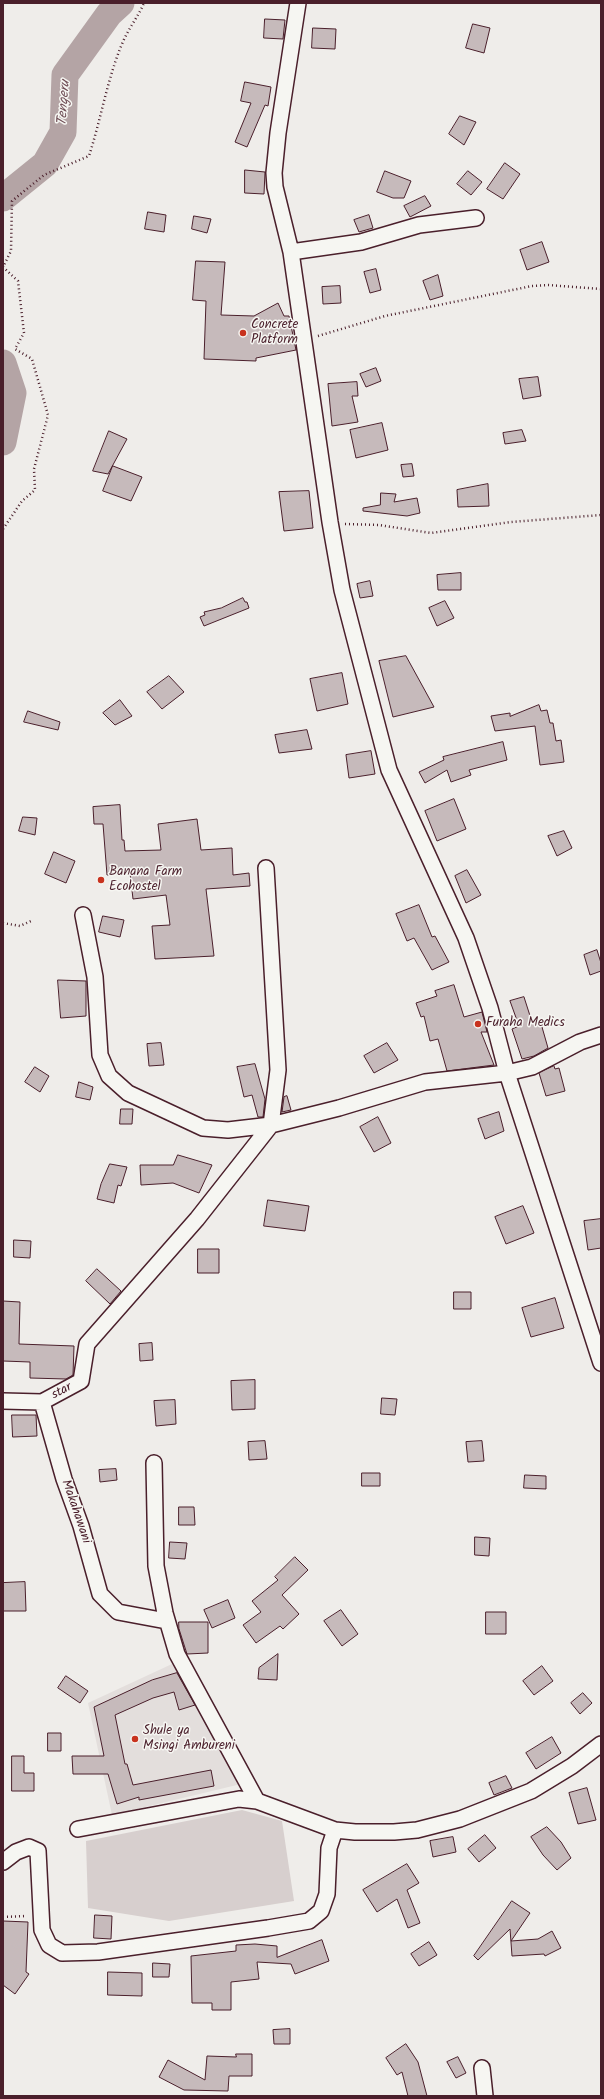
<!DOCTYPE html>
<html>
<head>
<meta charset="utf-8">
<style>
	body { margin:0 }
	#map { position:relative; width:604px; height:2099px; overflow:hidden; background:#efedea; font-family:Kalam,sans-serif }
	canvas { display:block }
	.frame { position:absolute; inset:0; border:4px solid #4a1f2b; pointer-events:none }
</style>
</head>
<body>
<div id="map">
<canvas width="604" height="2099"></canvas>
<div class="frame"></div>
</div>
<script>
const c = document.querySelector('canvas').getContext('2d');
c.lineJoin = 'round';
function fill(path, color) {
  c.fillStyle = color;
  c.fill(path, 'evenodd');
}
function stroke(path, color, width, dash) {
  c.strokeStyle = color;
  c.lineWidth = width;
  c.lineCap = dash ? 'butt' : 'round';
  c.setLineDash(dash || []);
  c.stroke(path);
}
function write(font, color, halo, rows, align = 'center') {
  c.font = font + ' Kalam,sans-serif';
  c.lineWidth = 3;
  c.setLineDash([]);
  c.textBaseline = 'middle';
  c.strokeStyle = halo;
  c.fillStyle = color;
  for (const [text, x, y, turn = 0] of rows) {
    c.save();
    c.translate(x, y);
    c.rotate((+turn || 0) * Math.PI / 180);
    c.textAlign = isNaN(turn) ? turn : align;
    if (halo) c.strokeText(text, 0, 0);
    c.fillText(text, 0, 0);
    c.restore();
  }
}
fill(new Path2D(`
	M172 1664 241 1784 112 1815 88 1703Z`), '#e3dedc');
fill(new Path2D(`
	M242 1810 282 1821 294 1901 169 1921 88 1908 86 1841Z`), '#d7cfce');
stroke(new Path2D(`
	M3 198 45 164 63 132 65 75 109 14 121 3
	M3 363 13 393 3 442`), '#b4a4a5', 27);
const building = new Path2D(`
	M265 19 285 20 283 39 264 38Z
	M473 24 490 28 484 53 466 48Z
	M313 28 336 29 335 49 312 48Z
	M245 82 271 87 268 106 265 105 247 147 235 142 251 103 241 101Z
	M460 116 476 122 464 145 449 134Z
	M505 163 520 174 503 199 487 189Z
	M245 170 265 172 264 194 245 193Z
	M385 171 411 181 404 198H393L377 192Z
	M468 171 482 182 471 195 457 184Z
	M425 196 431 206 410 217 404 206Z
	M148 212 166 215 164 232 145 229Z
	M369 215 373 228 359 232 354 220Z
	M194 216 211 219 207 233 192 229Z
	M542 242 549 262 527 270 520 250Z
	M196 261 225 262 221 315 254 316 278 303 284 316H289L296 350 256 358V361L204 359 206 301 193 300Z
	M376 269 381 290 370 293 364 272Z
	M438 275 443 296 430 300 423 281Z
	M340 286 341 303 323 304 322 287Z
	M376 368 381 381 366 387 360 374Z
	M538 377 541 396 523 399 519 379Z
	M357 382 358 396H352L358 422 332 426 328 384Z
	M382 423 388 450 356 458 350 430Z
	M522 430 526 441 505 444 503 433Z
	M109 431 127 439 108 474 93 471Z
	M412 464 414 476 403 477 401 465Z
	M113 466 142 477 131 501 103 491Z
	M488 484 489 506 458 507 457 490Z
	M309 491 313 528 284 531 279 492Z
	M381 493 396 494 394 502 417 498 420 513 407 516 363 511V508L380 505Z
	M461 573V590H438L437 575Z
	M370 581 373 596 360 598 357 584Z
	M243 598 245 602H247L249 608 204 626 200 617 205 615 204 612 221 608Z
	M445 601 454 618 437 626 429 608Z
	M406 656 434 707 393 717 379 661Z
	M342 673 348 704 317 711 310 679Z
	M169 676 184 692 162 709 147 692Z
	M120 700 132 716 115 725 103 713Z
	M539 705 541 711 547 710 550 723H553L556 741 561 740 564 762 540 765 535 726 495 731 491 716 510 713V716Z
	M28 711 60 722 58 730 24 722Z
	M307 730 312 749 279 753 275 735Z
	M503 742 507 760 469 770 471 775 451 782 447 770 425 783 419 772 444 760 443 757Z
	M371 751 375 774 349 778 346 755Z
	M454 799 466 829 437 841 425 811Z
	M120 805 122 840H124L125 851 161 850 158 824 197 819 201 850 232 848 233 875 249 873 250 886 206 889 214 956 155 959 152 926 170 925 166 895 133 899 130 873 107 875 103 824H94L93 807Z
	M23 817 37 818 35 835 19 831Z
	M564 831 572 848 557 856 548 836Z
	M54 852 75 861 66 883 45 874Z
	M467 870 481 895 466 903 455 876Z
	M419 905 432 937 435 936 449 962 432 970 414 938 407 941 396 914Z
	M103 916 124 920 120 937 99 932Z
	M597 950 601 963V971L590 975 584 955Z
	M58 980 86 981V1016L61 1018Z
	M454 985 464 1017 482 1012 487 1032H481L494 1065 447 1071 438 1039 430 1041 424 1016 421 1017 416 1003 437 996 435 991Z
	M524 997 532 1022 540 1020 548 1048 534 1056 522 1059 512 1029 519 1026 510 1001Z
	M161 1043 164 1065 149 1066 147 1044Z
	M387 1043 398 1060 374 1073 364 1056Z
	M255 1064 265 1099 263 1117H258L252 1095 244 1097 237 1067Z
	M554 1066 555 1069 559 1068 565 1091 546 1096 539 1073Z
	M35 1067 49 1076 40 1092 25 1082Z
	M79 1082 93 1087 90 1100 76 1097Z
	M287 1096 291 1110 282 1112 284 1097Z
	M121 1109H133L132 1124H120Z
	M499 1112 504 1131 485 1139 478 1119Z
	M378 1117 391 1143 374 1152 360 1127Z
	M178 1155 212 1165 199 1193 173 1183 141 1185 140 1165H173Z
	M110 1164 127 1167 121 1186 118 1185 114 1203 97 1199 101 1184Z
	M268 1200 309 1206 305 1231 264 1226Z
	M523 1206 534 1233 506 1244 495 1217Z
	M601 1219V1248L588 1250 584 1221Z
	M14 1240 31 1241 30 1258 14 1257Z
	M198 1249H219V1273H198Z
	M97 1269 121 1291 110 1304 86 1281Z
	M454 1292H471V1309H454Z
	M555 1298 564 1328 531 1337 522 1308Z
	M3 1301 20 1302 19 1344 74 1346 73 1375 66 1379 30 1378V1362L3 1361Z
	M152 1343 153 1360 140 1361 139 1344Z
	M255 1380V1409L232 1410 231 1381Z
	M382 1398 397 1399 395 1415 381 1414Z
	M175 1400 176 1424 156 1426 154 1401Z
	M12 1415H36L37 1436 13 1437Z
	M265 1441 267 1459 249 1460 248 1442Z
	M482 1441 484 1461 468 1462 466 1442Z
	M116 1469 117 1480 100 1482 99 1470Z
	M362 1473H380V1486H362Z
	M525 1475 546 1476V1489L524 1488Z
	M179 1507H194L195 1525H179Z
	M475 1537 490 1538 489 1556 475 1555Z
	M170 1542 187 1543 185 1559 169 1558Z
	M295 1557 308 1570 282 1595 299 1614 283 1629 280 1626 256 1643 243 1625 261 1612 252 1601 278 1580 275 1577Z
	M25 1582 26 1611H3V1583Z
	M228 1600 235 1618 212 1628 204 1610Z
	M341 1610 358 1634 342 1646 324 1621Z
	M486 1612H506V1634H486Z
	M179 1622H208V1653L187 1654 179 1629Z
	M278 1654 277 1680 258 1679 259 1668Z
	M542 1666 553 1681 534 1695 523 1681Z
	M177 1673 195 1705 179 1710 174 1692 153 1698 115 1715 125 1764H127L133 1785 211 1770 214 1786 139 1800V1797L117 1804 108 1774H73L72 1756H104L94 1707 152 1680Z
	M66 1676 88 1691 80 1703 58 1688Z
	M583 1693 592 1703 580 1714 571 1703Z
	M48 1733H61V1751H48Z
	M552 1737 561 1753 536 1769 526 1753Z
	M12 1756H24V1773H34V1791H12Z
	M506 1776 512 1788 494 1795 489 1783Z
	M587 1788 596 1820 578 1824 569 1793Z
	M547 1827 561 1842 571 1858 557 1870 543 1855 531 1837Z
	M485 1835 496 1848 479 1862 468 1849Z
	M453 1837 456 1852 433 1857 430 1841Z
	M407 1864 419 1883 407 1890 420 1923 408 1928 397 1899 377 1912 363 1890Z
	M512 1901 530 1913 511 1941 538 1939 552 1931 561 1948 545 1956 544 1954 512 1956 510 1929 478 1960 474 1956Z
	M95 1915 112 1916 111 1939 94 1938Z
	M3 1921 28 1922 26 1972 29 1974 15 1994 3 1985Z
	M322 1940 329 1961 295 1974 291 1964 257 1962 259 1979 231 1982V2010H212V2003H192L191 1956 236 1951V1945L255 1944 277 1946V1957Z
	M429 1942 437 1955 419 1966 411 1954Z
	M153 1963 170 1964 169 1977H153Z
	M108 1972 142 1973V1996L108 1995Z
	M290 2029V2044H274L273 2030Z
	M406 2044 418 2062 427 2096H408L402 2072 397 2075 386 2058Z
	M236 2054H252V2076H229L228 2091 184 2090 159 2077 168 2060 205 2080 207 2056 236 2057Z
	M458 2057 466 2073 456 2078 447 2062Z`);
fill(building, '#c6babb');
stroke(building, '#4a1f2b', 1);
const minor = new Path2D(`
	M298 3 278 133 274 173 275 187 291 252 330 522 342 590 389 770 466 938 490 1008 507 1073 601 1363
	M291 252 361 242 419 225 476 218
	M83 915 95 977 100 1055 109 1076 128 1093 203 1128 228 1130 271 1125 339 1108 425 1082 507 1073 532 1067 580 1042 601 1035
	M3 1401 42 1402 64 1479 81 1526 100 1594 118 1612 161 1620
	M42 1402 81 1381 87 1344 197 1219 271 1125 278 1070 266 868
	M154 1463 156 1566 165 1613 177 1654 257 1801
	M78 1829 239 1799 257 1801 335 1830 355 1832H394L417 1830 460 1819 531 1791 572 1766 601 1744
	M3 1862 16 1852 29 1847 38 1851 42 1930 49 1945 62 1953 98 1952 268 1928 309 1921 321 1911 327 1894 329 1848 335 1830
	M482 2068 485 2096`);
stroke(minor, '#4a1f2b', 18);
stroke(new Path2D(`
	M318 336 385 316 532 286 548 285 601 289
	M345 524 379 525 431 533 511 522 601 515
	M3 529 22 501 35 490 34 469 48 415 32 359 15 349 24 333 18 281 3 267 11 251 12 201 44 175 89 156C101 119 107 80 122 44 128 29 138 17 144 3
	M3 923 20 926 31 921
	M3 1917 26 1916`), '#4a1f2b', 2.5, [1, 3]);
stroke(minor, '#f6f6f2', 15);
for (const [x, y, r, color] of [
	[243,333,4,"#c8321e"],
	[101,880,4,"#c8321e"],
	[478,1024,4,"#c8321e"],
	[135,1739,4,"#c8321e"]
]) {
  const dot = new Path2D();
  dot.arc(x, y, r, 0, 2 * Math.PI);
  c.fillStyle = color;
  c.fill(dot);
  stroke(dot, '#f6f6f2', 1.5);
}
write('13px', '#4a1f2b', '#f6f6f2', [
	["Concrete",251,326],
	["Platform",251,341],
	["Banana Farm",109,873],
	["Ecohostel",109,888],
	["Furaha Medics",486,1024],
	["Shule ya",143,1732],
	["Msingi Ambureni",143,1747]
], 'left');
write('13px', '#4a1f2b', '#f6f6f2', [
	["star",62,1392,-28],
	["Makahawani",75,1512,71]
]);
write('italic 14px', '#6f4e56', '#f6f6f2', [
	["Tengeru",65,103,-86]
]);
</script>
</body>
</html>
